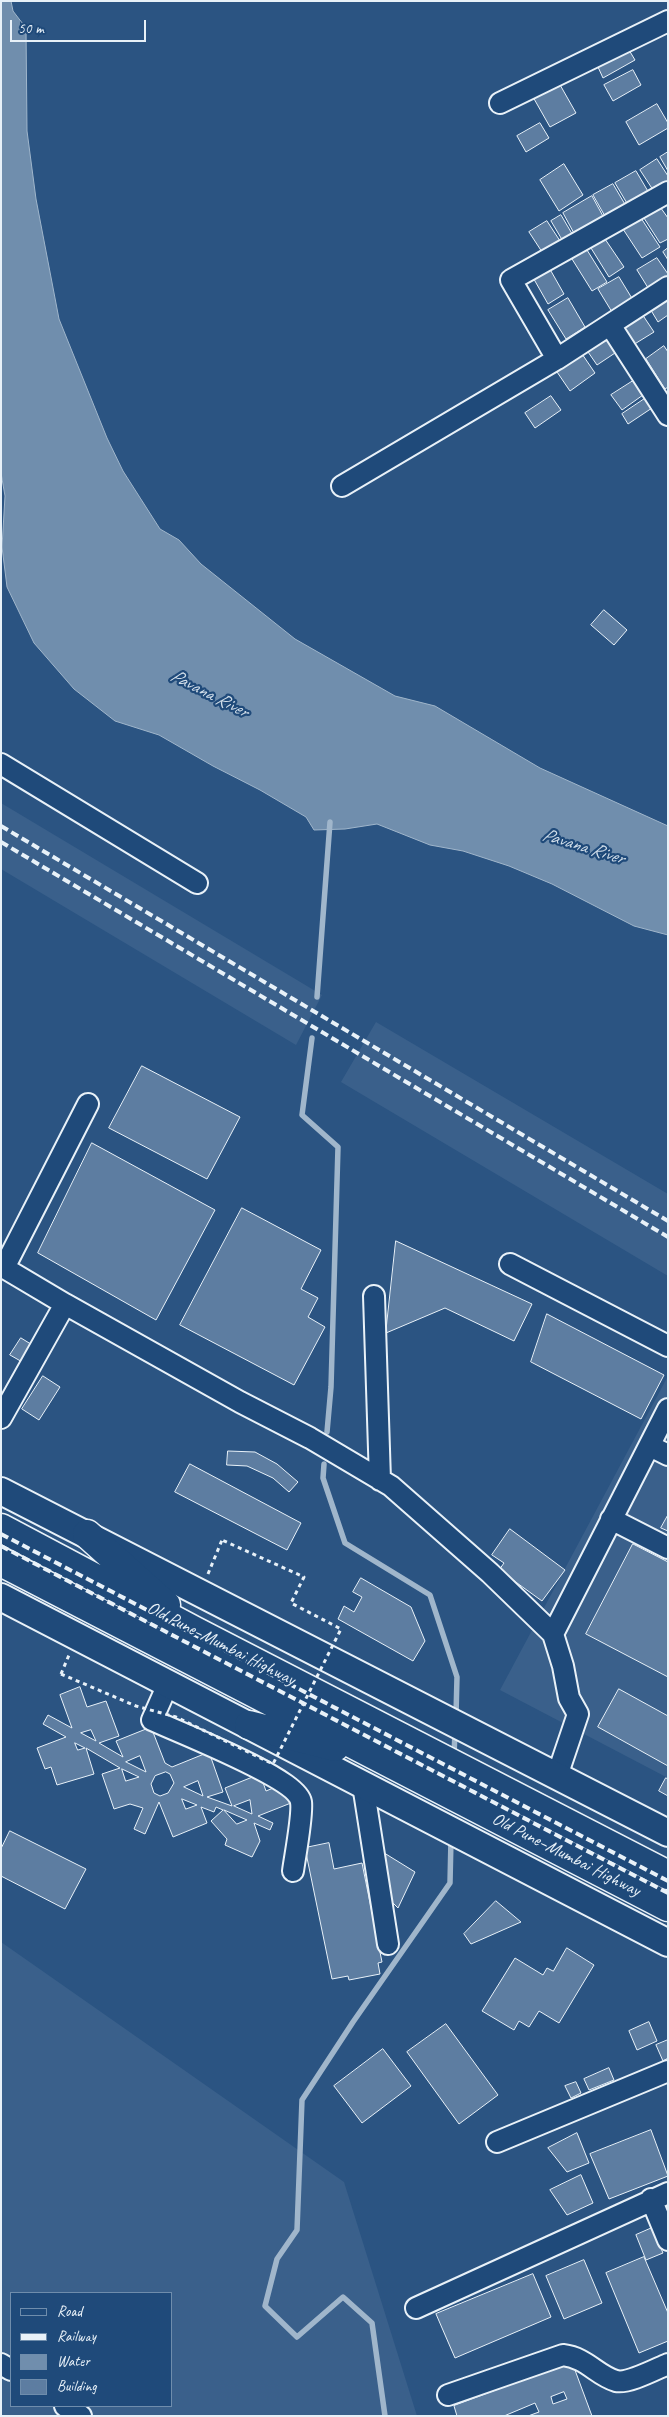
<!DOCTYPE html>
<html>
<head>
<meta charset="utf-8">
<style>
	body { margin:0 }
	#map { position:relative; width:669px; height:2417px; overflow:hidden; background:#2b5482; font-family:Caveat,sans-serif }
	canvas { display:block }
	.frame { position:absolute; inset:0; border:2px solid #e8f1f8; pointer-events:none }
	.legend { position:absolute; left:10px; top:2292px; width:162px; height:115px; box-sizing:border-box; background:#1f4a7a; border:1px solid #6f8dac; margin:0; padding:6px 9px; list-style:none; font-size:15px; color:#e8f1f8 }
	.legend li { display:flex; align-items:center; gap:10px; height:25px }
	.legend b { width:25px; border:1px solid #6f8dac }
	.scale { position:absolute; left:10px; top:20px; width:136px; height:22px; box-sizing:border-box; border:2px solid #e8f1f8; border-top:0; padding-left:6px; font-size:15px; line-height:18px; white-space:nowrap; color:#e8f1f8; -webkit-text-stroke:4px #1f4a7a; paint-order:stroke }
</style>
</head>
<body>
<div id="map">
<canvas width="669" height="2417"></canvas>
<div class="frame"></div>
<ul class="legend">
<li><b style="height:6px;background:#1f4a7a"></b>Road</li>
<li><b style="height:6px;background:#e8f1f8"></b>Railway</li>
<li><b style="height:14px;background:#708ead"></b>Water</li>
<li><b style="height:14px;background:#5d7da1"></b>Building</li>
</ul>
<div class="scale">50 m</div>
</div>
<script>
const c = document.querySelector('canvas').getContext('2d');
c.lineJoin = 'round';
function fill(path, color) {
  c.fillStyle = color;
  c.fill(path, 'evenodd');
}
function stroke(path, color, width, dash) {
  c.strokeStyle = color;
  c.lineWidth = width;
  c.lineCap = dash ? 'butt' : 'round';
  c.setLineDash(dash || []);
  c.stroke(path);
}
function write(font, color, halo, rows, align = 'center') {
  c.font = font + ' Caveat,sans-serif';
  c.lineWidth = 4.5;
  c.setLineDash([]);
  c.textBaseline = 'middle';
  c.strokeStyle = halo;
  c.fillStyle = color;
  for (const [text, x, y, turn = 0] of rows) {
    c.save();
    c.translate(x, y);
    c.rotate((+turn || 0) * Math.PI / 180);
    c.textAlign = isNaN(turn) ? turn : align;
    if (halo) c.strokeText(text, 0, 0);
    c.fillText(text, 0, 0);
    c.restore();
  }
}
fill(new Path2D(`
	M1 803 322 995 296 1045 1 869Z
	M376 1022 668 1194V1276L341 1082Z
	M668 1376V1778L500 1690Z
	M1 1942 344 2182 417 2416H1ZM11 2293H171V2406H11Z`), '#3a608b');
const water = new Path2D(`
	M1 1H11L13 11 26 28 27 131 36 199 59 319 107 438 123 471 160 529 179 540 201 564 295 639 395 696 435 706 540 768 668 826V935L634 926 552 884 509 866 463 851 430 845 377 824 345 829 314 830 306 817 260 790 213 766 159 735 115 721 74 689 34 643 7 587 2 547 5 496 1 473Z`);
fill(water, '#708ead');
stroke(water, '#a0b6cb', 1);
stroke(new Path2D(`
	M317 997 330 822
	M312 1038 302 1115 338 1147 331 1387 327 1432
	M324 1464 323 1478 345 1543 430 1595 457 1677 456 1715
	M454 1755 455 1732
	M385 2416 372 2323 343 2297 297 2337 265 2306 277 2259 297 2230 302 2100 353 2022 450 1883 451 1839`), '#a0b6cb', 5.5);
const building = new Path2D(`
	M629 50 635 60 603 78 598 67Z
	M633 70 641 85 613 101 604 85Z
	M559 83 576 113 550 127 533 97Z
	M657 104 668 123V128L639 145 626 122Z
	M540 123 549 138 526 152 517 136Z
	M668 152V171L660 157Z
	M657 159 668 176V185L655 193 640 170Z
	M564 164 583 195 559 211 540 180Z
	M636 171 649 193 628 205 615 183Z
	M613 184 626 206 606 218 593 195Z
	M592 196 604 218 575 235 563 213Z
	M658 204 668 218V239L660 243 642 215Z
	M561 215 574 237 564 243 551 221Z
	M639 215 660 247 642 258 621 226Z
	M547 221 562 244 544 255 529 232Z
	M605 239 624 267 609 277 591 248Z
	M668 248V260L663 252Z
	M587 250 607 282 592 291 572 259Z
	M657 258 668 274V280L650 291 637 270Z
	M547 264 564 294 548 304 531 274Z
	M619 277 633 300 612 312 598 289Z
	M668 295V315L658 322 649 307Z
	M568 298 585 327 566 339 548 310Z
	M642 314 654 332 633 345 621 328Z
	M607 335 618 351 597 365 586 349Z
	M664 346 668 352V387L665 389 646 359Z
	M580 351 595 373 570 391 555 369Z
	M633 381 643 395 622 410 611 395Z
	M551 396 561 410 535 428 525 413Z
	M646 398 652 408 628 424 622 414Z
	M604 610 627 630 614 645 591 625Z
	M142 1066 240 1117 207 1179 109 1128Z
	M92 1143 215 1210 156 1320 38 1253Z
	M242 1208 321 1250 301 1289 318 1298 308 1317 325 1327 294 1385 180 1325Z
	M396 1241 532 1304 514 1341 445 1308 386 1333Z
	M547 1314 664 1375 641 1419 531 1362Z
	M21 1338 34 1346 24 1363 10 1355Z
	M43 1376 60 1387 39 1420 22 1409Z
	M228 1451 255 1452 277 1464 298 1482 289 1492 273 1478 247 1466 227 1465Z
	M190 1464 301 1523 287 1550 175 1492Z
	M668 1515V1531L661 1528Z
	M510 1529 565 1570 542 1601 499 1570 504 1563 492 1555Z
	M633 1544 668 1562V1677L586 1634Z
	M361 1578 411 1607 425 1641 413 1661 338 1619 344 1606 354 1612 362 1597 353 1592Z
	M80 1687 87 1707 106 1701 119 1736 99 1743 123 1757 116 1741 151 1727 165 1763 172 1767 209 1752 223 1792 207 1797 232 1806 225 1788 260 1774 266 1791 283 1784 291 1803 258 1816 273 1823 270 1830 254 1823 260 1841 252 1857 225 1845 227 1839 211 1821 223 1810 216 1807 214 1812 201 1807 207 1823 173 1837 159 1802 145 1834 134 1829 143 1808 130 1804 114 1809 102 1774 120 1768 86 1748 94 1774 57 1785 51 1767 45 1769 37 1748 66 1737 43 1724 48 1715 72 1728 60 1695ZM91 1730 96 1741 81 1733ZM75 1743 85 1748 78 1750ZM140 1756 146 1772 126 1762ZM122 1769 139 1777 126 1781ZM166 1772 170 1774 174 1783 168 1793 160 1796 154 1793 151 1784 155 1776ZM198 1781 203 1796 184 1787ZM182 1799 197 1805 186 1809ZM250 1800 252 1814 234 1806ZM224 1810 247 1820 237 1824Z
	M619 1689 668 1716V1766L598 1727Z
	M666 1778 668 1779V1796L659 1791Z
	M10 1831 86 1869 65 1909 1 1876V1849Z
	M329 1843 334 1869 362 1863 382 1962 378 1963 380 1974 349 1980 348 1976 332 1979 305 1848Z
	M381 1851 415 1872 398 1908 389 1899Z
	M496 1901 521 1922 471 1944 464 1934Z
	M567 1948 594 1965 559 2023 539 2011 529 2027 519 2021 514 2030 482 2011 515 1958 543 1975 547 1968 553 1971Z
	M649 2022 657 2041 637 2050 629 2031Z
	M446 2024 498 2095 459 2124 407 2052Z
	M668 2040V2058L663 2061 656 2045Z
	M383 2049 411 2086 362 2123 334 2086Z
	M609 2068 614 2080 589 2090 584 2079Z
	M576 2082 581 2093 571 2098 565 2086Z
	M651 2130 668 2176 609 2199 590 2154Z
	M577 2133 589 2163 567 2172 548 2148Z
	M581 2175 593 2203 567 2215 550 2190Z
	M652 2228 663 2253 646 2260 636 2235Z
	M644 2257 668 2313V2341L639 2353 606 2273Z
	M584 2260 602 2303 564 2319 546 2276Z
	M533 2274 551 2317 455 2358 436 2314Z
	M572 2362 592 2416H528L539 2412 535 2403 504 2416H457L454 2406ZM564 2392 567 2399 553 2404 551 2397Z`);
fill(building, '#5d7da1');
stroke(building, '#e8f1f8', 1);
const minor = new Path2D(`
	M500 103 668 21
	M610 325 668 415
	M557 359 511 280 668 192
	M342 486 557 359 668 287
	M1 764 197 883
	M510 1264 668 1346
	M1 1266 65 1304
	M4 1268 88 1104
	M374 1296 380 1480
	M1 1418 65 1304 240 1402 310 1438 391 1486 490 1573 553 1634 563 1666 569 1698 578 1714 557 1776
	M650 1446 668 1455
	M611 1519 668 1548
	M553 1634 668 1409
	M168 1684 152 1720C178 1732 297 1778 301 1802 303 1815 295 1856 293 1871
	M363 1785 388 1944
	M497 2142 668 2071
	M651 2199 668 2240
	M416 2308 668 2193
	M1 2364 11 2370
	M448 2395 563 2355C587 2358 596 2375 616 2381 628 2384 656 2369 668 2364
	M65 2406 81 2416`);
const major = new Path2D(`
	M1 1491 668 1833
	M1 1597 668 1943`);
const highway = new Path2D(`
	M1 1528 195 1631 668 1875
	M87 1534 166 1605
	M1 1562 668 1907
	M249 1725 335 1747`);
stroke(minor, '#e8f1f8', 24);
stroke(major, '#e8f1f8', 30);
stroke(highway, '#e8f1f8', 31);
stroke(new Path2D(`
	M208 1574 222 1540
	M61 1674 69 1655`), '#e8f1f8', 3, [4, 4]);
stroke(minor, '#1f4a7a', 20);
stroke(major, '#1f4a7a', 26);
stroke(highway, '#1f4a7a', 28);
stroke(new Path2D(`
	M1 826 668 1221
	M1 842 668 1237
	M1 1534 668 1881
	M1 1546 668 1893`), '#e8f1f8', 4, [8, 4]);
stroke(new Path2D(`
	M61 1674 136 1706 176 1717 273 1764 341 1629 291 1603 304 1577 222 1540`), '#e8f1f8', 3, [4, 4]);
write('18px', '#e8f1f8', '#1f4a7a', [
	["Old Pune–Mumbai Highway",221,1644,27],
	["Old Pune–Mumbai Highway",566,1855,27]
]);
write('italic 19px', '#d0dde9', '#1f4a7a', [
	["Pavana River",209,694,27],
	["Pavana River",583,847,17]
]);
</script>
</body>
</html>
